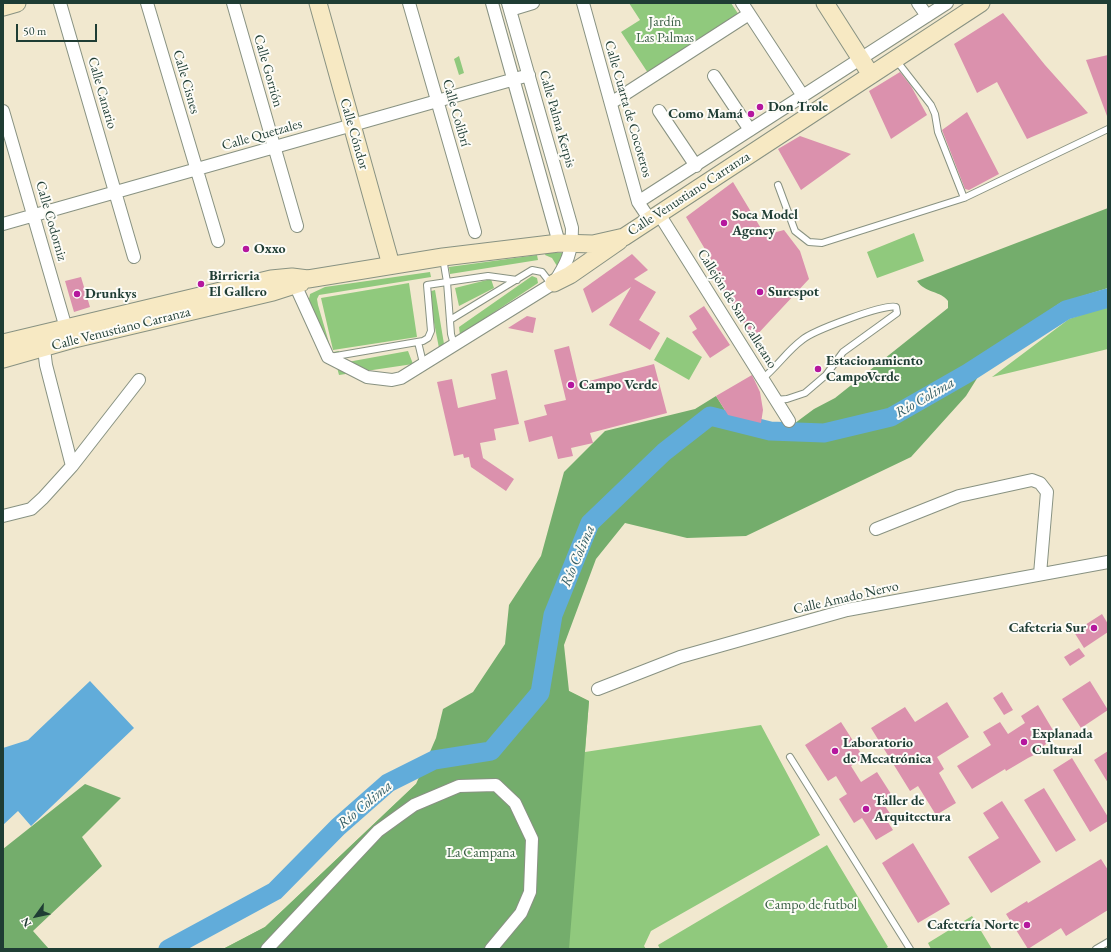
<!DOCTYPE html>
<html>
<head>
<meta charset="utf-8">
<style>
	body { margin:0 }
	#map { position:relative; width:1111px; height:952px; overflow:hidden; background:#f1e8cf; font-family:"EB Garamond",serif }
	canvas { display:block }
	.frame { position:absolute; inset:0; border:4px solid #1f3d34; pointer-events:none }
	.north { position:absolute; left:16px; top:896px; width:40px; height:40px; -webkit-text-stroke:3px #fdfcf7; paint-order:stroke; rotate:237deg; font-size:11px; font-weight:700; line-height:16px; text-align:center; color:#1f3d34 }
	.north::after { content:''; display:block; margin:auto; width:14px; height:18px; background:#1f3d34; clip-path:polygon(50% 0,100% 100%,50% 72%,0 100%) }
	.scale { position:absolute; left:16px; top:24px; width:81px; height:18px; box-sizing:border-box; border:2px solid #1f3d34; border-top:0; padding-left:5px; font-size:12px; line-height:14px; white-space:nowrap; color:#1f3d34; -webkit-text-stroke:3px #fdfcf7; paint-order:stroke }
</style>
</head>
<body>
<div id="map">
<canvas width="1111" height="952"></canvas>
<div class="frame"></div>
<div class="north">N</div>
<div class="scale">50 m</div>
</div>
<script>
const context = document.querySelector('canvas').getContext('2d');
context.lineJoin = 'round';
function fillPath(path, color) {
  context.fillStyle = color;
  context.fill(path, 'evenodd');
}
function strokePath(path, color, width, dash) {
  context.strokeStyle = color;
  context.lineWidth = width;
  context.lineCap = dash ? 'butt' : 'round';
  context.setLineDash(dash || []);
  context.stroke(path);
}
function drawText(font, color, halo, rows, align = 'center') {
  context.font = font + ' "EB Garamond",serif';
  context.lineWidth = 4;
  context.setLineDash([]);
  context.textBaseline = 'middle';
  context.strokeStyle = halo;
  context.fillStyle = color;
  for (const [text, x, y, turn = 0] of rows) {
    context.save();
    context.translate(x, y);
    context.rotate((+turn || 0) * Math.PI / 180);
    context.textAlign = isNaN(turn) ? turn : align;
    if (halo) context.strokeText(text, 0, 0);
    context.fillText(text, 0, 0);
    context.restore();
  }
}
fillPath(new Path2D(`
	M629,3h102l8,12 -91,58 -27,-41 19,-12z
	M459,56l5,17 -5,2 -5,-16z
	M914,233l10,28 -47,17 -10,-26z
	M546,252l16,1 1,2 -6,11 -5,-8 -7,-3z
	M537,255l1,5 -88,14 -1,-7z
	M430,272l1,5 -112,18 -2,4 1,6 19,65 -27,-63 -1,-8 1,-5 15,-7z
	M532,276l5,2 1,5 -78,52 -1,-8z
	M491,279l3,9 -35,18 -4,-18z
	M409,283l8,54 -84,13 -12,-52z
	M435,290l9,54 -5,4 -11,-56z
	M1108,306v43l-116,28 77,-58z
	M667,337l35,20 -13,23 -35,-20z
	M339,351l3,12 66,-12 5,13 -74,11 -6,-23z
	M569,691l20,10 -4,51 176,-27 59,110 -169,96 -7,15 2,3h-423l42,-22 151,-143z
	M827,845l61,102 -3,2h-225l-2,-4z
	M972,916l20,33h-61l-3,-6z`), '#90c97d');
fillPath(new Path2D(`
	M1108,208v80l-48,15 -64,45 -30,48 -55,61 -165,79 -59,2 -62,-15 -29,36 -32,86 5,46 20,10 -20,248h-346l42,-22 151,-143 20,-46 7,-29 30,-17 32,-48 4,-39 32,-49 23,-84 41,-41 90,-22 21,-13 12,19 59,14 27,-20 21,-11 113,-90v-7c-7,-10 -23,-8 -31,-20z
	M85,784l36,14 -39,39 20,29 -69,65 16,18h-46v-100z`), '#74ad6c');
fillPath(new Path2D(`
	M90,681l44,47 -103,98 -13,-15 -15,14v-77l25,-8z`), '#61acda');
strokePath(new Path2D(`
	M168,949l107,-58 63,-64 50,-44 46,-23 57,-9 49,-58 13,-78 37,-92 74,-71 46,-36 60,15 54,2 67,-16 77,-44 98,-63 42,-12`), '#61acda', 19);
fillPath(new Path2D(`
	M1003,13l42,52 43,48 -61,26 -30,-57 -20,11 -23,-49z
	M1108,55v61h-1l-21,-56z
	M900,72l11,14 16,29 -36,24 -22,-48z
	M967,112l32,62 -30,16 -4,-1 -23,-59z
	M800,136l51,18 -50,36 -23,-41z
	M733,182l32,53 19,-5 16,21 9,28 -55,59 -49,-73 7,-4 -26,-44z
	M632,254l16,16 -14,9 22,13 -17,28 21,13 -10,17 -41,-25 22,-38 -39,26 -9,-24z
	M81,277l9,30 -16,5 -9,-31z
	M704,306l26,39 -20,13 -18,-26 5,-3 -8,-13z
	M527,316l9,2 -3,15 -25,-5z
	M569,346l9,38 76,-20 13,49 -77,20 3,10 -22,5 2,8 -15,3 -6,-23 -23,6 -5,-21 23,-6 -3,-10 22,-5 -12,-50z
	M507,370l12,54 -25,5 2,11 -16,3 3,15 31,21 -8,12 -35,-24 -2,-10 -5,1 -1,-4 -9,2 -17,-74 15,-3 6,29 38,-9 -5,-25z
	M752,375l8,17 3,18 -2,13 -33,-8 -12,-19z
	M1102,614l6,10v8l-24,16 -10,-16z
	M1079,648l6,8 -15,10 -6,-9z
	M1090,681l18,29 -27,18 -19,-29z
	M1002,692l11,18 -9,5 -11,-17z
	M947,702l22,35 -32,20 7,12 -5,4 17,30 -20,12 -18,-29 -8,5 -39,-63 34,-21 10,15z
	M1038,705l19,32 -17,11 -4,6 -8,4 -22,13 -1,-2 -33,20 -15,-23 34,-21 -8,-13 17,-10 8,12 17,-11 -4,-7z
	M841,722l23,36 -13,8 10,16 16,-10 16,25 -10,6 8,12 -5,4 7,11 -17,10 -14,-22 -8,5 -15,-24 8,-5 -11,-18 -8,5 -23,-36z
	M1108,751v32l-14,-23z
	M1072,758l36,59v4l-18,11 -37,-62z
	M1044,788l32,52 -20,12 -32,-52z
	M1002,801l39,61 -50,31 -23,-36 31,-19 -16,-25z
	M913,843l37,61 -32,19 -36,-60z
	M1101,859l7,11v40l-42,26 -5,-8 -33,21 -22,-35 21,-13 1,2z`), '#db91ad');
const lane = new Path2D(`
	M896,60l35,45 4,9 3,18 26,66 144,-69
	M778,185l17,46 14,11 13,1 142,-45
	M443,258l4,24 41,-6 29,4
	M450,320l82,-50 10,2 10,13
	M418,342l5,21
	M330,357l93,-16 5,-3 3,-7 -4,-46 20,-3 4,52 3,11
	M762,379c15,-12 25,-28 40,-39 10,-9 84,-37 94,-33l1,6 -54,39 -17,23 -21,18 -18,6 -12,1
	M790,757l120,192
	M1096,949l12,-7`);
const street = new Path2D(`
	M60,3l74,254
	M147,3l71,238
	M233,3l64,223
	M409,3l66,229
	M492,3l67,240
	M583,3l55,199 12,18
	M742,3l61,93
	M918,3l9,13
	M510,10l23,-7
	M714,76l36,54
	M611,103l138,-89
	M3,111l65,224
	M659,111l37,55
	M638,202l309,-199
	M659,214l130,207
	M3,224l526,-149
	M292,278l36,79 39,20 25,3 9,-2 153,-95c13,-20 18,-30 18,-55l-64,-225
	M44,349l2,16 26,101
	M3,516l28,-7 12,-11 29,-32 67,-86
	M876,529l83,-33 73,-16 8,3 7,9 -7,82
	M598,689l82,-32 167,-47 261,-48
	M267,949l111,-118 36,-26 45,-19 37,-1 19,18 17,36 -2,53 -9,21 -30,36`);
const secondary = new Path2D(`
	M318,3l73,262
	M825,3l46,72
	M3,7l14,-4
	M554,283l16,-8 49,-34
	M3,343l268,-64 21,-2 16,2 135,-22 116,-14 34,1 31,-7 357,-234
	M3,359l67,-19 203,-48 28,-9`);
strokePath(lane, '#889282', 8);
strokePath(street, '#889282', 14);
strokePath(secondary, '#889282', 19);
strokePath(lane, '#fff', 6);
strokePath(street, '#fff', 12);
strokePath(secondary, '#f7e9c3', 17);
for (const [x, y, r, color] of [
	[760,107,4,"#b5179e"],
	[751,114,4,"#b5179e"],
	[724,223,4,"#b5179e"],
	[246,249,4,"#b5179e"],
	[201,284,4,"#b5179e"],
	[760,292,4,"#b5179e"],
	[77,294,4,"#b5179e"],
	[818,369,4,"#b5179e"],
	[571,385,4,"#b5179e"],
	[1094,628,4,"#b5179e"],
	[1024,742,4,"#b5179e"],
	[835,751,4,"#b5179e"],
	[866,809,4,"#b5179e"],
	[1027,925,4,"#b5179e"]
]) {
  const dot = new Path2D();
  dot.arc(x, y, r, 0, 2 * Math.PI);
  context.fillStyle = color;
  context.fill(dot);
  strokePath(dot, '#fdfcf7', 1.5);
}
drawText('14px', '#3b6046', '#fdfcf7', [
	["Jardín",665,22],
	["Las Palmas",665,38],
	["La Campana",481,853],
	["Campo de futbol",811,905]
]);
drawText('14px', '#1f3d34', '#fdfcf7', [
	["Calle Gorrión",268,71,74],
	["Calle Cisnes",186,82,74],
	["Calle Canario",102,93,74],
	["Calle Cuarta de Cocoteros",628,109,74],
	["Calle Colibrí",456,113,74],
	["Calle Palma Kerpis",557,119,74],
	["Calle Cóndor",354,134,74],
	["Calle Quetzales",262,135,-16],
	["Calle Venustiano Carranza",689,194,-33],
	["Calle Codorniz",51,221,74],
	["Callejón de San Calletano",737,309,58],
	["Calle Venustiano Carranza",121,329,-14],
	["Calle Amado Nervo",846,598,-13]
]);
drawText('bold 14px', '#1f3d34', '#fdfcf7', [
	["Don Trole",768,107],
	["Como Mamá",743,114,"right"],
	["Soca Model",732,215],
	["Agency",732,231],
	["Oxxo",254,249],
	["Birrieria",209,276],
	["El Gallero",209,292],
	["Surespot",768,292],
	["Drunkys",85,294],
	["Estacionamiento",826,361],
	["CampoVerde",826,377],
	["Campo Verde",579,385],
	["Cafeteria Sur",1086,628,"right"],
	["Explanada",1032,734],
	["Cultural",1032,750],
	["Laboratorio",843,743],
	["de Mecatrónica",843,759],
	["Taller de",874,801],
	["Arquitectura",874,817],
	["Cafetería Norte",1019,925,"right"]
], 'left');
drawText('italic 15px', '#335e66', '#fdfcf7', [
	["Río Colima",925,398,-30],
	["Río Colima",578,556,-67],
	["Río Colima",365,805,-40]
]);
</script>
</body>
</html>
